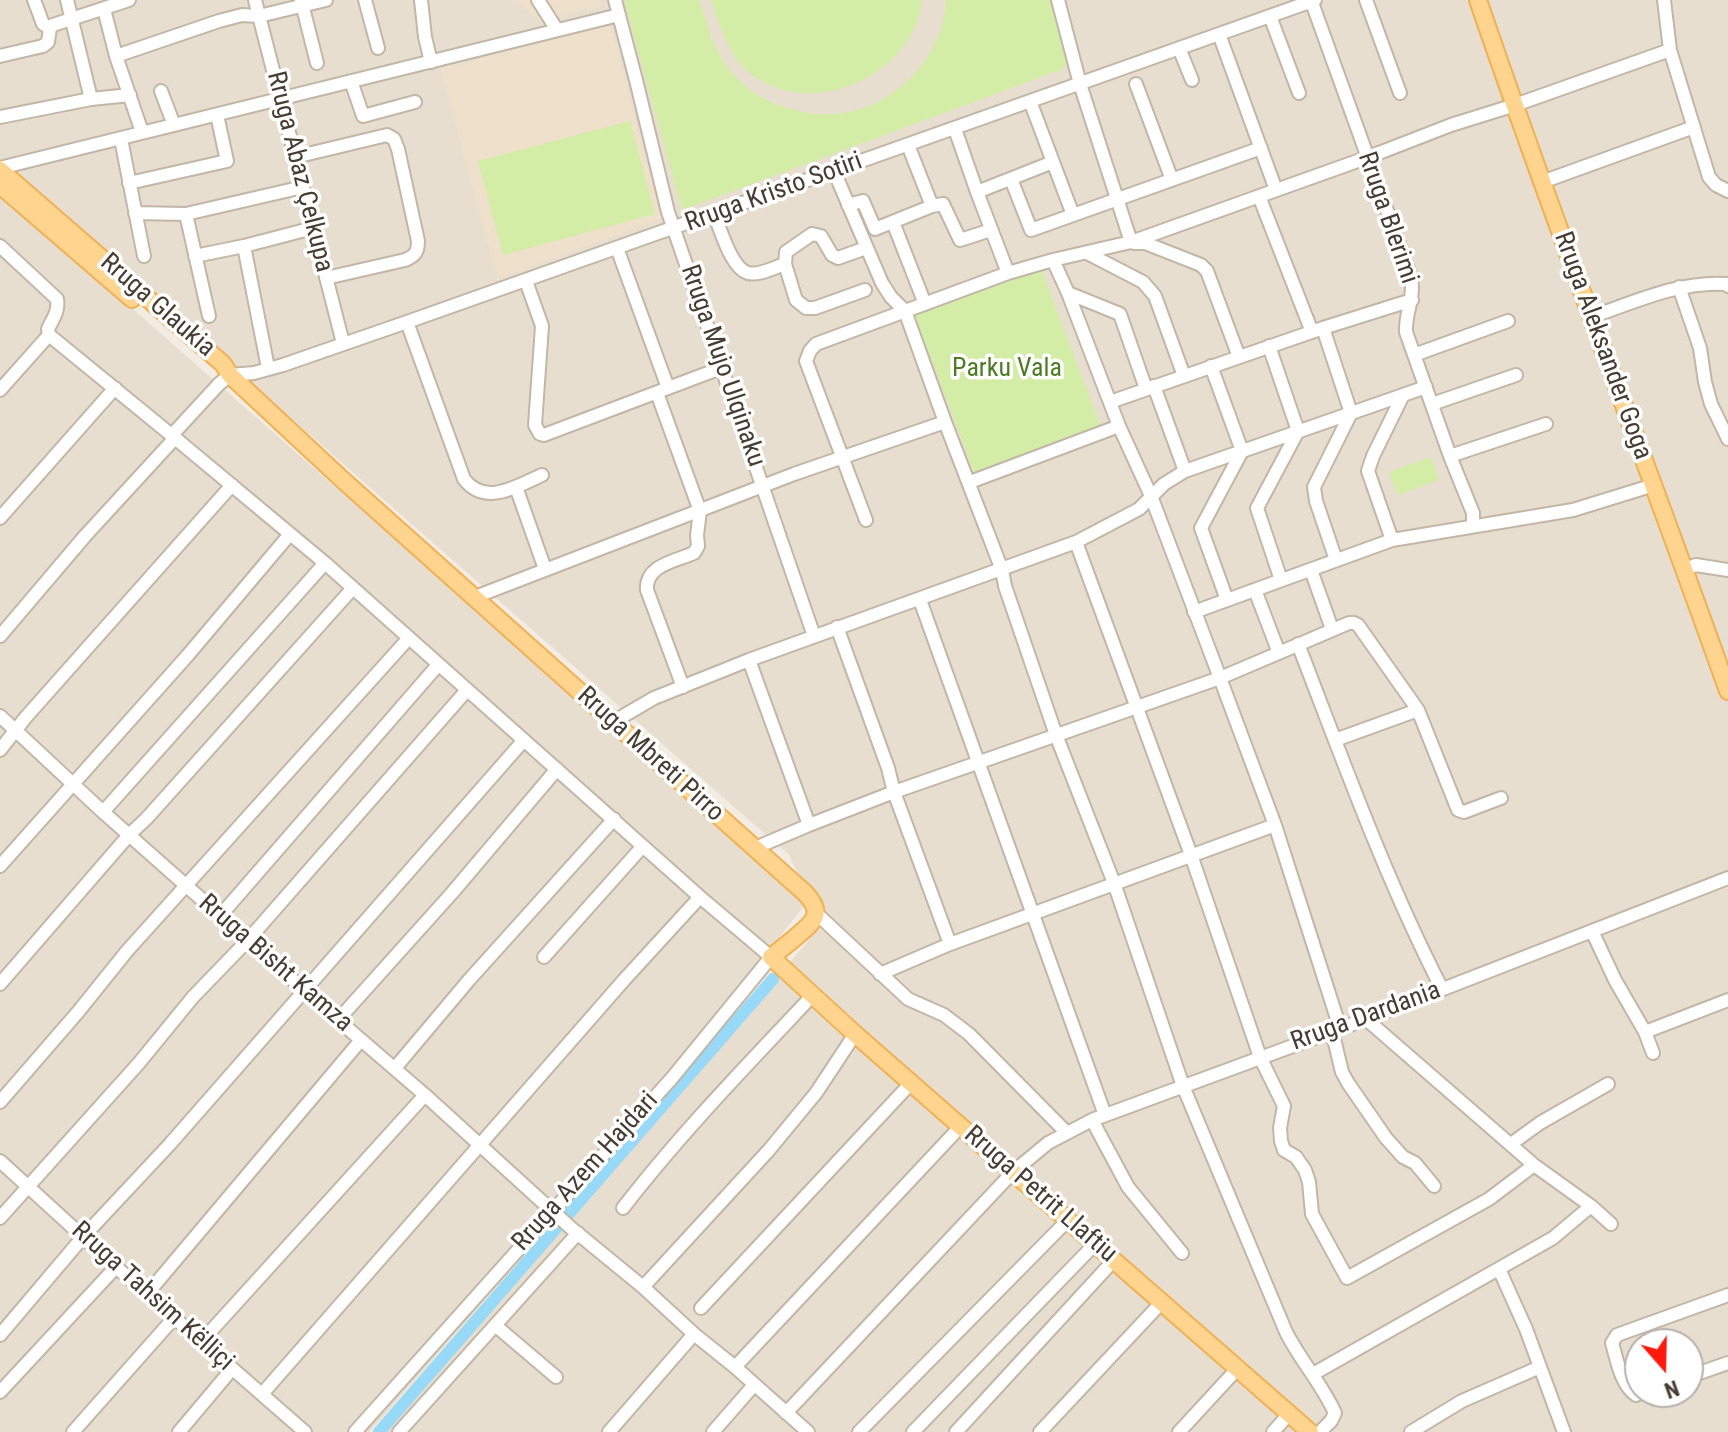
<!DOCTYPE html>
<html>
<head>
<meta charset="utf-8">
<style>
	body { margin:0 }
	#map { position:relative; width:1728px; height:1432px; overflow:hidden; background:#f3ece2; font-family:"Roboto Condensed",sans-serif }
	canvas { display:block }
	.north { position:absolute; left:1624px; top:1328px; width:80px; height:80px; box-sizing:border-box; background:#fff; border:2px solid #b5b1ad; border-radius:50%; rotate:160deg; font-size:22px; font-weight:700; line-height:32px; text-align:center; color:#453c32 }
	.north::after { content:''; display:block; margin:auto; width:28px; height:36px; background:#ff1a0d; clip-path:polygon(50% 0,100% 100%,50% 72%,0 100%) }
</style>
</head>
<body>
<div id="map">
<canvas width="1728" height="1432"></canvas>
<div class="north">N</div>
</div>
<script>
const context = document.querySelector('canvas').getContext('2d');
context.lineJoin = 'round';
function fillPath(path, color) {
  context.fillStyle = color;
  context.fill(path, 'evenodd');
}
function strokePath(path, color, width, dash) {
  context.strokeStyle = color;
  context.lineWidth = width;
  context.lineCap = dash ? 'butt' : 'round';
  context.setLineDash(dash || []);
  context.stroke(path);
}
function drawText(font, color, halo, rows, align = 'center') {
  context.font = font + ' "Roboto Condensed",sans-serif';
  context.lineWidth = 7;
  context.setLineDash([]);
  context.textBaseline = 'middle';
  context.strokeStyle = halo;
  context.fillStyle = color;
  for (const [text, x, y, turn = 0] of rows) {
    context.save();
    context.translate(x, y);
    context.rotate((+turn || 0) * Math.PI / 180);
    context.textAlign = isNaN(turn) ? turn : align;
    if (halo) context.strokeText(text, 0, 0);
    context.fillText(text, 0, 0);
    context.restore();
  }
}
fillPath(new Path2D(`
	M0,0h1728v1432h-1343l436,-506 -32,-71 -789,-692zM1640,1344h48v48h-48z
	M0,192l807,710 -242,307 -196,223h-369z`), '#e8ded0');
fillPath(new Path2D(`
	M512,0h88l2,5 -61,15z
	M611,25l50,194 -159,58 -7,-6 -54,-202z`), '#eee0ca');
fillPath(new Path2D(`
	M624,0h75c11,32 15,57 41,81 12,13 31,22 47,27 14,4 29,7 43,6 60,-1 114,-55 116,-114h108l15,59 -6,10 -381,141z
	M711,0h211c-7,71 -99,116 -160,81 -5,-3 -11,-6 -15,-10 -20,-20 -27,-46 -36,-71z
	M630,121l25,93 -152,41 -25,-94z
	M1040,266l60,159 -126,47 -60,-159z
	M1431,457l8,23 -41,15 -9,-23z`), '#d3eca6');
strokePath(new Path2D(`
	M379,1432l394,-453`), '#97d9f7', 12);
const minor = new Path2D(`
	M34,0l9,24 7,4
	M67,0l24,99
	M255,0l88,343
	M301,0l16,63
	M365,0l13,48
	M421,0l4,37 6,25
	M538,0l19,30
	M615,0l21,80 32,132 146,424
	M1058,0l22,84 51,158
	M1311,0l100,277c4,22 -6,35 -5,55l44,124 23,57v13
	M1366,0l34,93
	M1664,0l6,50 39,127 7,8 12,6
	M104,9l12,47 26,76
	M1270,16l29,77
	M1219,34l57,156
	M1179,48l13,32
	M0,56l43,-10 5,-4 2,-14 3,-3 76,-25
	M116,56l103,-35 23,-6 17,1 67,-16
	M351,81l12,35 52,-14
	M1136,84l36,96
	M161,91l13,34
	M1030,101l43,114
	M0,117l91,-18 39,-4
	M955,129l22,63 31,81
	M121,139l23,117
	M908,145l24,61
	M295,157l92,-22 7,4 4,10 20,92c0,11 -3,15 -13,19l-79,18
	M0,168l619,-153
	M834,171l48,112 9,14 14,14 40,111 57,148 3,16 51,149 58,148 69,203 103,246c14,28 36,52 49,81l-4,8 -11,11
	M1011,179l20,51 230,-82
	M1542,182l152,-55
	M129,183l98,-22 -10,-46
	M977,192l76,-30
	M1259,196l53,136
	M848,205l15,-4 12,28 57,-23 11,-2 17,36 31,-10
	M135,213l51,1 117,-27
	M186,214l23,102
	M714,214c7,16 17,54 34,59 11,3 27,-6 37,-9
	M893,222l32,82
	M1134,243h11l56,22 6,6 32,86
	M0,246l57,53c2,13 -4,19 -9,30l1,6 126,103 150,125 375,334 71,60 -99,121 -317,354
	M244,246l24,122
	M617,248l51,140
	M1087,253l56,29 12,14 29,80
	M195,256l49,-10 69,-18
	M1053,260l15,33 51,133 32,70 69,182 55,147 65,203
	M526,281l16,45 -7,99 5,9 4,1 177,-67
	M1679,287l21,61 5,34 6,22 17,35
	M865,290l-50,18h-9l-10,-8 -11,-36 1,-12 26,-18 9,2 11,19 6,3 28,-10
	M1068,293l52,21 26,75
	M1591,317c44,-15 88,-36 135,-33l2,2
	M407,322l57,157c21,28 53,7 78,-4
	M1323,328l28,85 -37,74 2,14 20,59
	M1269,346l29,85 -41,77 24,72
	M1414,355l94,-34
	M1211,366l31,85 -41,77 26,72
	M1154,386l31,85
	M0,390l49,-55
	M657,393l43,118 -3,24 1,11 -4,7c-18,8 -49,12 -47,37l36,97
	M1110,402l213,-74 89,-28
	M1432,404l84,-29
	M172,435l47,-51 11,-9 24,-2 29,-8 124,-43 908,-322
	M1450,456l96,-32
	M970,482l149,-56
	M516,487l29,82
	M0,518l115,-130
	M866,520l-60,-159 4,-10 6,-7 192,-71 45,-13 78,-18 235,-84 85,-33 64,-20 155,-55
	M1392,540l-24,-69 5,-15 30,-61
	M1076,542l115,313 69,202 24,49 -4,22 1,13 3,9 12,7 9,13 4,12 3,32 35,64 142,-79 45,-34
	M1685,569l11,-4 32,5
	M1311,570l21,59
	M1255,590l24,63
	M475,597l319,-123 151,-52
	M920,600l185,515
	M1194,612l198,-72 181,-30 81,-25
	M837,627l51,141 6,24 56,152
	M0,636l85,-100 90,-98
	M1298,644c45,116 87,234 144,345
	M749,660l60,165
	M0,716l103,96 235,208 87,75 146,133 72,59 51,47 41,33 73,65
	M613,722l41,-24 95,-38 327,-118 63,-33 25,-25 21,-13 241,-84
	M1335,740l83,-30
	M0,750l26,-33 206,-232
	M103,812l222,-249
	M755,848l54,-23 85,-33 326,-114 129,-55h5l4,2 60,85 40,100 6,2 37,-14
	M0,866l188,-211 102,-121
	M816,913l92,86 36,16 25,19 98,99
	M220,916l218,-251
	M1592,931l23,49 30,52 8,21
	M544,957l99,-111
	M880,974l70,-30 325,-119
	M0,984l129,-149 18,-17 206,-230
	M1366,1019l168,146 57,41 20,18
	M338,1020l114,-127 105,-124
	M1329,1032l6,11 7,29 6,11 38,55 17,19 12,6 19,23
	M1645,1032l83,-32
	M395,1068l74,-88 145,-161
	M0,1102l78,-90 49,-61 281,-312
	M1092,1120l36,67 54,66
	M1511,1144l29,-21 68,-39
	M0,1161l116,106 189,165
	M623,1208c58,-75 124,-143 189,-212
	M0,1218l139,-155 54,-66 55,-57 219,-250
	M1499,1269l27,60 38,103
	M643,1287l126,-137 47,-57 39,-59
	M147,1294l214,-254
	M701,1308l211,-226
	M496,1326l60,51
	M0,1335l83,-98 87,-93 354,-404
	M201,1342l224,-247
	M735,1367l226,-241
	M1313,1374l240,-136 38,-32
	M1688,1377l40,-14
	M0,1392l116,-125
	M1644,1392l-8,3c-15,-10 -19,-35 -24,-52l5,-8 111,-40
	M262,1394l362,-414 76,-83
	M786,1413l227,-241 35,-29 44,-23 274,-101 362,-141
	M73,1432l101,-114
	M179,1432l53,-63
	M399,1432l179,-199
	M609,1432l85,-98
	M713,1432l41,-47
	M859,1432l208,-211
	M913,1432l182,-188
	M956,1432l158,-172
	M1040,1432l122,-130
	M1179,1432l59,-64
	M1273,1432l16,-18
	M1411,1432l51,-31 78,-34`);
const major = new Path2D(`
	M1478,0c79,232 168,460 250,691
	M0,170l223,194 7,11 115,107 460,411c19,20 10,28 -8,43 -8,7 -17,14 -26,21l84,77 455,398
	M0,185l132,114`);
strokePath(minor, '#c2b6a7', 16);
strokePath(major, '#efb155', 20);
strokePath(minor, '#fff', 12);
strokePath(major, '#ffd48f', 16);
drawText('26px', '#453c32', '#fff', [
	["Rruga Abaz Çelkupa",299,172,76],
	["Rruga Kristo Sotiri",774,193,-20],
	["Rruga Blerimi",1387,218,71],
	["Rruga Glaukia",157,306,41],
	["Rruga Aleksander Goga",1602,346,70],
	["Rruga Mujo Ulqinaku",722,366,71],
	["Rruga Mbreti Pirro",650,755,42],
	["Rruga Bisht Kamza",275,964,41],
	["Rruga Dardania",1366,1017,-20],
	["Rruga Azem Hajdari",586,1172,-48],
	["Rruga Petrit Llaftiu",1040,1195,41],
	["Rruga Tahsim Këlliçi",152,1297,42]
]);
drawText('26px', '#4c7c21', '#fff', [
	["Parku Vala",1007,369]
]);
</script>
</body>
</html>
